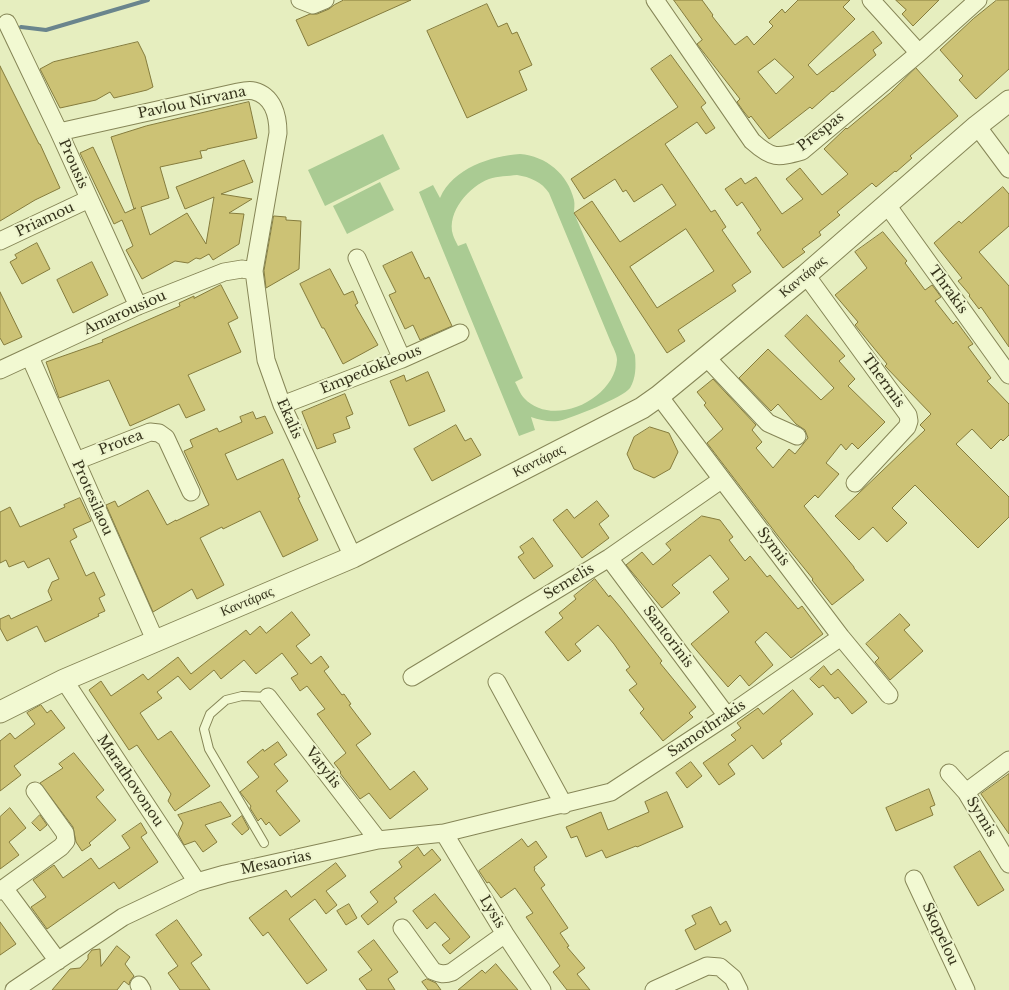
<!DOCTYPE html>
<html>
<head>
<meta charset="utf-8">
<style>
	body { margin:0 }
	canvas { display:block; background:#e6eebf }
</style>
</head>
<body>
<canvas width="1009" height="990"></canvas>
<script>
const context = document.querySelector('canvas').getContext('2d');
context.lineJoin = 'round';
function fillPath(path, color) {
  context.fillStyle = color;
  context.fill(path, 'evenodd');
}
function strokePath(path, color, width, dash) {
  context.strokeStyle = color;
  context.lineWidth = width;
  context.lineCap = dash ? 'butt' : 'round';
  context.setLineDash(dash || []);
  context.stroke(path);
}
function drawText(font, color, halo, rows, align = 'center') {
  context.font = font + ' "Libre Baskerville",serif';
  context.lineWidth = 4;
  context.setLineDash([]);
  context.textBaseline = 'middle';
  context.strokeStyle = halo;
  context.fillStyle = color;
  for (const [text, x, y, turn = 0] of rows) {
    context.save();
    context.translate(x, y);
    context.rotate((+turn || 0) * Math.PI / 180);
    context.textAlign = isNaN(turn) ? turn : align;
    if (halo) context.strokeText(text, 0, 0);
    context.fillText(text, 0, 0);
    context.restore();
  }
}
fillPath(new Path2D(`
	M383,134l17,35 -75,37 -17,-36z
	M520,154c26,2 48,20 54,46 1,4 0,9 0,13l61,142c1,12 1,23 -5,33 -6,9 -60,31 -72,33 -10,1 -18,-1 -27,-4l4,13 -16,6 -100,-244 14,-7 7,13c13,-30 51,-42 80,-44zM517,175c13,2 25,7 32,18l63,152c2,4 5,10 5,15 -2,39 -64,69 -93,38 -4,-4 -6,-11 -9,-16l8,-4 -57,-135 -8,3c-2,-4 -4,-8 -5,-11 -7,-23 17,-49 36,-56 9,-3 19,-3 28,-4z
	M380,182l14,28 -47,24 -14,-28z`), '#aacb93');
strokePath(new Path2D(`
	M21,27l25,3 102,-30`), '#6a858d', 4);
const building = new Path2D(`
	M344,0h67l-103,46 -12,-26 14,-6h7l12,-5 5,-4z
	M674,0h28l11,15 -1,1 23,29 12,-9 7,9 19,-19 -4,-4 13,-13 3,4 13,-13h52l-7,7 12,12 -47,46 9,10 56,-44 9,12 -9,7 3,5 -43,37 -1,-1 -20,18 -2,-2 -41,32 -18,-23 -2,2 -5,-6 -7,-10 3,-3 -43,-55 5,-4zM775,59l19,18 -18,17 -18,-22z
	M896,0h43l-26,26 -11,-12 4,-4z
	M997,0h12v69l-33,30 -17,-19 4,-4 -23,-26 33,-31z
	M487,4l11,23 9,-4 5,11 5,-2 15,33 -13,6 8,19 -60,28 -40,-87z
	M138,42l7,14 8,31 -6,3 -33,8 -4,-6 -14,8 -36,8 -20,-39 13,-7z
	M671,55l35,48 -5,4 14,21 -9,6 -9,-12 -32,22 46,68 4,-2 11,17 -4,3 29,42 -19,13 4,6 -58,39 7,11 -18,12 -93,-140 18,-12 28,41 56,-37 -14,-21 -28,18 -8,-12 -3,2 -8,-13 -31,20 -13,-20 107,-72 -27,-38zM686,229l28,42 -57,37 -27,-41z
	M0,66l39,78h1l20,44 -25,12 -35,21z
	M916,68l42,48 -48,40 2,2 -16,14 -1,-1 -19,16 -4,-4 -35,29 3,3 -21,17 2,3 -19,14 3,3 -22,16 -26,-35 4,-3 -19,-28 -5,4 -12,-17 16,-11 4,6 11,-7 26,37 21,-15 -17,-20 14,-11 22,27 26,-21 -24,-25 22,-21 1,1 43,-36z
	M249,102l8,36 -50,11v1l-7,1 2,7 -42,9 9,31 -28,9 9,28 37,-22 19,31 8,-47 -29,12 -9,-22 68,-27 9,22 -32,12 31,5 -23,14 15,1 -5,30 -26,16 -4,-6 -9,5 -4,-1 -8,5 -13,-2 -33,18 -16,-29 7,-4 -11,-26 -8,4 -34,-71 13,-6 32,66 11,-5 -2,1 -23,-72 35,-11z
	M1003,187l6,7v32l-30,26 30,34v61l-28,-40 -2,2 -10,-13 1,-1 -12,-14 4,-3 -28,-35 25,-22 2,2z
	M274,216l12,1v3l15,1 -2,48 -33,19 -2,-17z
	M883,232l24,29 -2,2 20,27 7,-5 4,5 5,7 -6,4 18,23 3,-3 17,23 -5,3 23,31 -4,3 22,23v31l-6,6 -2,-2 -10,10 -19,-20 -16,15 53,53v20l-31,31 -63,-63 -23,23 15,15 -20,19 -14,-15 -14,13 -24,-24 90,-86 -5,-5 11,-11 -46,-48 2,-2 -32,-39 3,-3 -23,-27 32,-27 -12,-16z
	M37,243l13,26 -28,15 -12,-22 7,-4 -2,-3z
	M412,252l13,27 4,-2 23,49 -32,14 -7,-15 -8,4 -16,-34 7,-3 -13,-26z
	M92,262l16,33 -35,18 -16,-33z
	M330,269l14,26 9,-4 5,12 -3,2 23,40 -35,19 -19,-36h-2l-22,-44z
	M221,285l17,33 -10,5 13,29 -53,23 17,35 -19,8 -7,-14 -49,22 -21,-46 -50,18 -13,-36 57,-20 -1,-2 78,-34 -1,-3 15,-7v2z
	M0,292l22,45 -18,8 -4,-7z
	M807,315l38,41 -6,5 16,18 -7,7 37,36 -27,27 -6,-6 -6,7 -5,-6 -15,19 13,11 -21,24 -3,-3 -11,11 50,61v1l10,12 -32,25 -20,-25 1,-1 -35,-43 -71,-93 16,-14 -19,-24 2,-2 -9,-11 16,-13 43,46 -4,5 10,12 -6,6 17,20 16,-19 6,5 13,-16 -3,-8 -9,-6 -18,-20 -7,7 -32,-33 29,-29 53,51 13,-12 -49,-52z
	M428,372l17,39 -36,15 -19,-45 14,-6 2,6z
	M345,394l8,20 -7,3 4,11 -17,6 3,8 -19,7 -15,-37z
	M253,412l3,7 9,-3 8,17 -48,21 12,26 46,-21 17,38 -2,1 20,42 -35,17 -23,-46 -37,18 -1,-2 -22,11 24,47 -27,14 -5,-10 -39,23 -47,-107 9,-4 3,6 30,-17 19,35 9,-5v1l33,-16 -25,-54 9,-4 -3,-7 27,-12 2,4 23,-10 -2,-5z
	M456,425l9,16 6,-3 10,17 -49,26 -18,-32z
	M650,427l19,6 9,19 -8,17 -16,9 -20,-9 -7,-15 7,-17z
	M80,498l11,23 -18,8 4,8 -7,4 16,35 8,-4 11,23 -6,3 6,13 -7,3 1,2 -54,26 -8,-16 -30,15 -7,-13v-9l9,-4 2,4 41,-19 -4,-9 4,-9 7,-3 -10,-21 -21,10 -4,-7 -15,6 -3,-7 -6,3v-51l10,-5 10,20 45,-20 -1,-2z
	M597,501l12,15 -10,8 10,14 -27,20 -29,-38 14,-11 7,9z
	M702,516l18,4 13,17 -4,3 16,21 5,-5 17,21 3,-2 28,34 4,-3 21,28 -32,24 -25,-26 -11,10 18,23 -24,21 -9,-11 -12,12 -37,-43 38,-32 -16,-20 16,-13 -19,-24 -38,30 8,8 -18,15 -36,-43 16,-13 11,13 18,-15 -5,-6z
	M533,538l20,28 -19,13 -16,-22 6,-4 -4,-6z
	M595,579l14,18 1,-2 11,13 41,53 -2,2 36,44 -7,6 4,4 -30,24 -23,-28 4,-4 -15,-19 8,-6 -11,-14 4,-3 -16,-23 -16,-19 -23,19 6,7 -13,10 -23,-29 18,-14 -4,-5 17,-14 -2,-3z
	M292,612l18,23 -14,11 15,18 10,-8 8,11 -5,4 18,24 2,-1 7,10 -2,1 22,29 -15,11 34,45 24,-19 14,18 -38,30 -21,-26 -9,6 -20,-26 1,-1 -7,-9 12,-10 -29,-39 8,-5 -18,-23 -7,5 -9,-13 7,-4 -16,-21 -26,21 -12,-14 -23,19 -7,-9 -24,20 -12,-14 -21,16 5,6 -22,15 18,27 13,-9 39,55 -35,25 -7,-10 3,-7 -34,-49 -8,5 -40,-60 12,-9 10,15 32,-22 5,6 30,-23 13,17 55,-44 4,5 10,-9 6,7z
	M900,614l10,11 -6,5 19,21 -33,29 -15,-18 4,-4 -13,-14z
	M824,666l7,9 7,-6 29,33 -15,12 -14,-17 -3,2 -12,-14 -4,3 -9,-9z
	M793,690l20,24 -33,27 2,3 -19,15 -11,-14 -24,19 7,10 -16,11 -16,-22 33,-23 -5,-5 10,-7 -4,-5 21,-15 5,6z
	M41,705l6,8 4,-3 14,18 -51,38 7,9 -21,16v-50l10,-8 5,6 20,-15 -8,-11z
	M278,742l9,13 -13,9 14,17 -12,10 24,30 -20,15 -11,-14 -3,3 -5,-7 -3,3 -8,-13 1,-2 -11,-14 19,-15 -12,-15 16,-13 1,2z
	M74,753l30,37 -8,7 20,23 -27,23 2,2 -9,6 -6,-9 -3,-15 -33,-44 23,-15 -4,-4z
	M691,762l11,14 -15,12 -11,-15z
	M1009,774v60l-28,-40z
	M929,789l6,16 -5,2 3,8 -37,16 -10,-23z
	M667,792l16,35 -46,20 -1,-1 -30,12 -4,-8 -16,7 -9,-21 -6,2 -5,-11 35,-15 7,18 41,-18 -4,-10z
	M221,802l10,14 -26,9 12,17 -14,10 -8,-11 -11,4 -6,-11 5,-11 -5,-8z
	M10,808l16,20 -17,14 10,13 -19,14v-52z
	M40,815l7,10 -7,6 -8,-8z
	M242,816l7,13 -7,6 -10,-11z
	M141,823l6,10 -6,4 17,25 -39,27 -5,-7 -67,47 -16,-22 15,-10 -13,-17 21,-15 9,13 28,-20 8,11 31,-21 -8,-12z
	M522,839l6,8 8,-6 11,16 -13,10 1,2 -1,1 11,15 -4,3 27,40 -8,5 9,13 -2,1 18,21 -8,6 13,16h-23l-14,-18 7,-6 -34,-49 7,-4 -18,-25 -14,10 -12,-16 -2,1 -8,-12z
	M418,847l6,9 8,-7 9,11 -47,38 3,4 -29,23 -7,-9 17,-14 -8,-10 32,-25 -3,-5z
	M980,851l24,39 -26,16 -24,-39z
	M336,863l10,13 -20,15 11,14 -11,9 -11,-15 -26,20 38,51 -20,14 -39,-52 -5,4 -14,-18 37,-28 5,7z
	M435,894l35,43 -20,17 -8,-9 8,-6 -15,-17 -8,7 -14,-18z
	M349,904l8,14 -11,7 -9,-14z
	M711,907l9,18 6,-4 5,10 -36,19 -10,-20 11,-6 -4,-8z
	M177,920l25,35 -11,8 19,27h-30l-12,-17 10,-7 -22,-31z
	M0,922l16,22 -16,11z
	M374,940l24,32 -10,7 7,11h-28l-8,-11 13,-9 -14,-18z
	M117,946l13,11 -5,7 9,12 -4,5 -1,4 -5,-4 -7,9h-65l18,-21 10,-1 8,-9v-4l4,-5 8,-1 1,17z
	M496,964l22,26h-60l24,-20 3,3z
	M427,979l9,4 5,7h-13l-6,-8z`);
fillPath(building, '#ccc275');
strokePath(building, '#857c3d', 1);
const service = new Path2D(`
	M264,843l-55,-94 -5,-20 6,-15 16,-14 16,-4 26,1`);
const minor = new Path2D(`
	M300,0l13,5 12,-5
	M655,0l97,141c20,18 25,17 50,10l117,-98 59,-53
	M871,0l48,53
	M7,23l52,109 79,174
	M977,126l32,43
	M59,132l179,-40c5,-1 12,-2 16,-1 19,5 24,24 24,42l-24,138 12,89 16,45 71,152
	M887,205l122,170
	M0,241l89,-42
	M357,258l45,101
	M806,275l102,140 1,6 -2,6 -52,56
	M30,357l125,283
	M706,357l62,66 29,13
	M0,370l138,-64 86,-34 18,-3 12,2
	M659,396l182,241 48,58
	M282,405l120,-46 58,-26
	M76,461l74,-29 9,1 7,5 25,54
	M609,558l118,158
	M412,677l197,-119 112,-78
	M64,680l133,202
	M497,682l67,123
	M268,697l110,143
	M949,773l17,19 43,72
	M966,792l43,-32
	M444,833l61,101 37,56
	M914,879l52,111
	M4,888l54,73
	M0,891l61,-44 5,-6 -1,-8 -30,-42
	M402,928l31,43c7,3 11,4 19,1l53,-38
	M139,985l3,5
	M14,990l109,-73 74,-35 28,-8 153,-34 66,-7 167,-41 116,-76 114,-79
	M654,990l53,-24 13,1 13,11 6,12`);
const tertiary = new Path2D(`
	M0,712l64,-32 289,-123 289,-149 17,-12 147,-121 171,-149 32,-25`);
strokePath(service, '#868657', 10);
strokePath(minor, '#868657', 19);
strokePath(tertiary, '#868657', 23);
strokePath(service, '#f2f9d2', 8);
strokePath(minor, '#f2f9d2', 17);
strokePath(tertiary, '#f2f9d2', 21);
drawText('14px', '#36341c', '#eef5ce', [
	["Pavlou Nirvana",192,103,-12],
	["Prespas",821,132,-38],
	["Prousis",73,164,66],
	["Priamou",45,220,-25],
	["Καντάρας",803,277,-40],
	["Thrakis",948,290,54],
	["Amarousiou",125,313,-24],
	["Empedokleous",371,370,-22],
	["Thermis",883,381,54],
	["Ekalis",289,419,66],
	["Protea",121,443,-21],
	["Καντάρας",539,461,-27],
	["Protesilaou",92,498,66],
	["Symis",773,547,53],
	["Semelis",569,582,-31],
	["Καντάρας",247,602,-23],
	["Santorinis",668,637,53],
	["Samothrakis",707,729,-34],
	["Vatylis",323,768,52],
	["Marathovonou",130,781,56],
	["Symis",981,817,59],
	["Mesaorias",276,863,-12],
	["Lysis",492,912,59],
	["Skopelou",940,934,65]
]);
</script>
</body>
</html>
